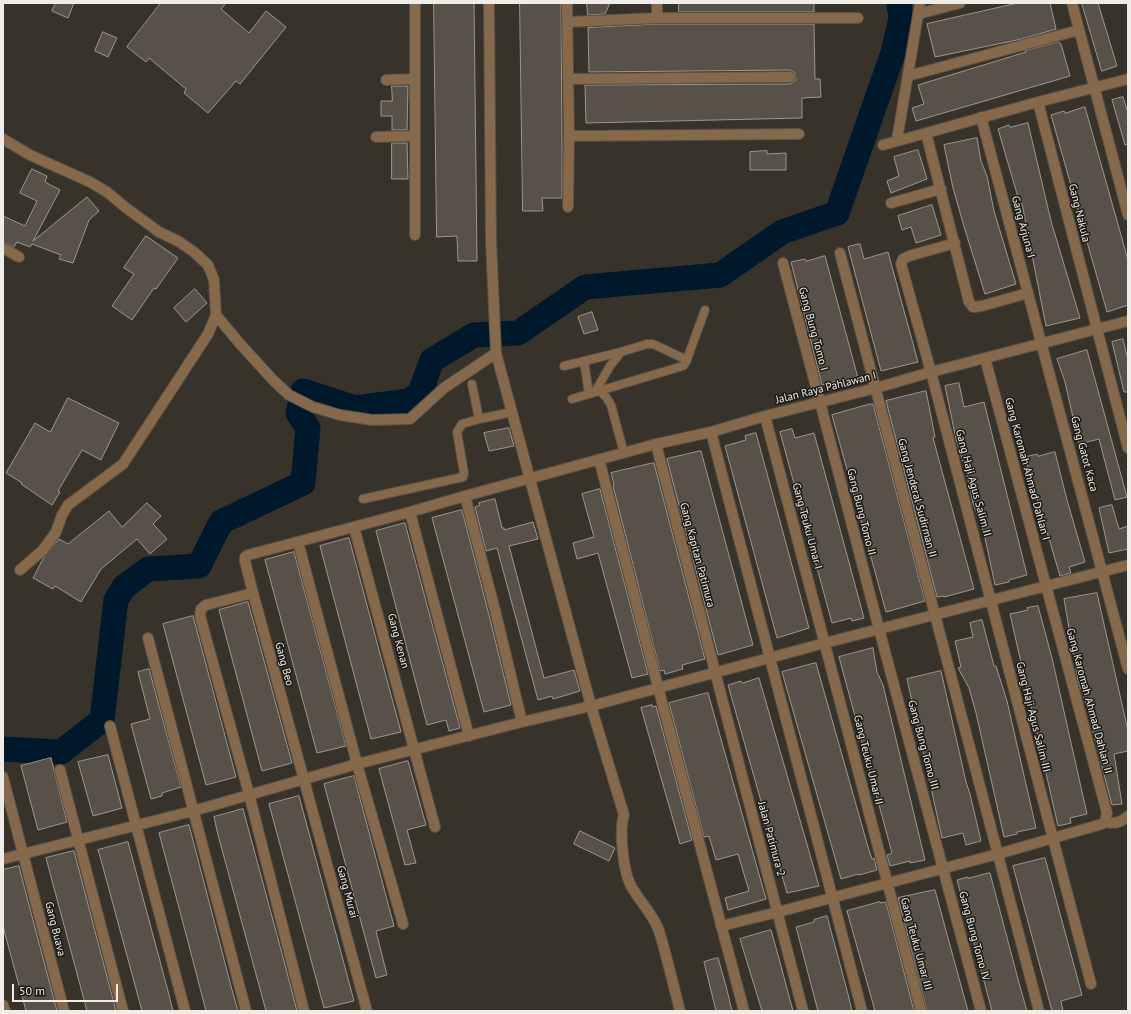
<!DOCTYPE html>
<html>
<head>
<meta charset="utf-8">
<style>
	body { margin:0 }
	#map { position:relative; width:1131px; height:1014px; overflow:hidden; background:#37322a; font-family:"PT Sans",sans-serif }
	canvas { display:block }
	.frame { position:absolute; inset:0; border:4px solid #f0ede8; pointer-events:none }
	.scale { position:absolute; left:12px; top:984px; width:106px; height:18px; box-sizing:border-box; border:2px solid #f0ede8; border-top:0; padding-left:5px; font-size:12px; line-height:14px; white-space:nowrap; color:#f0ede8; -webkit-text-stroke:3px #1c1a16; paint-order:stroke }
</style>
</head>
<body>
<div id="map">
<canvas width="1131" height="1014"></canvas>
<div class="frame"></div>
<div class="scale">50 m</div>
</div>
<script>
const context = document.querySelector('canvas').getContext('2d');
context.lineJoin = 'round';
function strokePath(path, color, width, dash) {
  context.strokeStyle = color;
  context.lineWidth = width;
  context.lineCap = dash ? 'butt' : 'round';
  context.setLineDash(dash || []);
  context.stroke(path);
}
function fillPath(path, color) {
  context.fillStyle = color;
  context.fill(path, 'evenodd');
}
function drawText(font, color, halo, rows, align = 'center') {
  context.font = font + ' "PT Sans",sans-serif';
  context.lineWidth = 3;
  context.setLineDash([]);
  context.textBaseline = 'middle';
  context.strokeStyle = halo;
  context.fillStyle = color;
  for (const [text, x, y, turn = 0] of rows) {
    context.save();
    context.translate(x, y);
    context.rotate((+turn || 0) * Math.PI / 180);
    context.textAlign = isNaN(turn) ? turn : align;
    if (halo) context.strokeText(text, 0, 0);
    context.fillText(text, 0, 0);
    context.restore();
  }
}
strokePath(new Path2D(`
	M3,749l58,3 41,-32 14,-120 8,-13 24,-18 51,-3 22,-44 82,-39 5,-55 -10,-15 5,-22 52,17 54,-7 11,-8 12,-33 42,-25 44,-2 67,-46 135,-12 62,-43 55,-19 56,-160 8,-35 -2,-15`), '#00182b', 25);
const building = new Path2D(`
	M56,3h18l-6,15 -16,-7z
	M161,3h65l-5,6 28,24 17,-22 20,16 -46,57 -4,-3 -28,32 -24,-20 2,-4 -37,-31 -3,4 -19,-15z
	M434,3h40l3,258h-19l-1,-25 -20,1z
	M520,3h41l1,144v51h-20l1,13h-20z
	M587,3h23l-5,11 -17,1z
	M679,3h135v9h-135z
	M1018,3h32l6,26 -34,10 -87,18 -8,-33z
	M1082,3h16l19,63 -15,5z
	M657,24h157l1,55h5l1,18 -19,1v20l-216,5 -1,-38 205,-1 6,-4 -1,-7 -5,-3 -201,2 -1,-44z
	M103,32l14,6 -9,19 -13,-6z
	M1059,42l1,2h1l9,32 -154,45 -4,-13 12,-4 -6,-19 108,-33 -1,-1z
	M392,86h16l-1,44h-15v-14h-11v-15h11z
	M1123,97l5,16v31l-3,1 -13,-45z
	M1085,107l43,153v45l-21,7 -56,-197 13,-4 1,2z
	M1028,123l23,98 29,97 -34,8 -24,-122h-2l-22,-75 11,-4 1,2z
	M977,138l4,23 6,15 7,35 22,73 -31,10 -20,-64 -12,-42 -9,-43z
	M392,143h15l1,36h-16z
	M918,150l9,29 -36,14 -4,-12 12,-5 -5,-19z
	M767,151v3l19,-1v17h-36v-18z
	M32,169l15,7 -2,6 15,8 -27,51 54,-44 12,14 -10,9 -16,43 -14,-4 2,-4 -29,-11 -2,3 -13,-5 -3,5 -11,-5v-26l22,10 12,-25 -17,-8z
	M932,205l9,30 -25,8 -5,-16 -9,3 -4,-14z
	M146,236l32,22 -22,31 -2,-1 -22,32 -20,-14 22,-32 -10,-6z
	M860,244l4,15 24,-7 30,110 -37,9 -33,-124z
	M825,256l33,122 -13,4 -1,-3 -22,6 -31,-123 14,-3 1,2z
	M195,289l12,14 -21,19 -12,-14z
	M592,312l6,18 -14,4 -6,-17z
	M1123,339l5,21v32h-4l-12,-50z
	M1087,350l40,147 -12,3 -16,-61 -20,5 -14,-62 -8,-23z
	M959,383l5,24 20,-5 43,173 -18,5v2l-14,3 -11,-52 -11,-30 -7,-32 -10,-32 -11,-53z
	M926,391l9,46 -2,1 41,151 -30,8 -1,-1 -6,1 -51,-196z
	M68,398l51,25 -18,37 -19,-10 -24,41 2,1 -8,13 -31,-21 1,-1 -16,-10 29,-50 15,9z
	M870,404h3l52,197 -39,11 -54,-197z
	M509,428l5,18 -25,5 -5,-18z
	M792,429l3,9 19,-5 50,185 -12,3 -1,-3 -19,5 -52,-191z
	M756,433l53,195 -32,10 -52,-192 21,-6 -1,-4z
	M701,451l52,194 -35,10 -51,-196z
	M1055,452l12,48 18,62 -16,5 2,6 -11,3 -35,-119 12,-3 1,2z
	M654,463l51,196 -23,6 1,4 -18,5 -1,-4 -4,1 -47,-185 1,-1 -3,-12z
	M600,489l48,185 -16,4 -34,-125 -21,6 -4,-16 21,-6 -12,-43z
	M495,499l7,29h2v2l29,-8 5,17 -29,7 35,132 30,-8 6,21 -27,8 -1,-3 -14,4 -41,-152 -11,3 -11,-44 5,-2 -1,-2z
	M147,503l14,13 -8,8 14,15 -17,15 -13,-15 -36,30 -20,33 -26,-16 -2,3 -20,-11 11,-21 15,-18 9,5 41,-33 13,16z
	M1112,505l7,24 9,-3v23l-19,4 -10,-45z
	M462,510l27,105 22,90 -27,7 -52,-194z
	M405,523l55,205 -11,3 -3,-11 -19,5 -51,-194z
	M349,538l52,194 -30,7 -51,-193z
	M294,552l52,194 -29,7 -52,-193z
	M1097,593l31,138v20l-14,3 8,50 -10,1 -28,-108 -6,-16 -14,-82z
	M248,602l44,161 -30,8 -43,-161z
	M1038,606l14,52 35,156 -17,4 1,5 -13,3 -48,-212 18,-4 -1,-2z
	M193,616l43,161 -30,8 -43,-161z
	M982,620l12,46h2l11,35 29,127 -19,4v2l-13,3 -28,-124 -7,-25 -11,-20 3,-1 -6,-26 18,-4 -3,-14z
	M873,648l4,24 6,13 42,175 -15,3v-2l-20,5 -3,-11 5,-2 -53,-196z
	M816,663l52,184 4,12 2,-1 3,12 -18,5 -1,-1 -17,5 -59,-207z
	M149,669l32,118 -19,6v3l-11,3 -20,-75 19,-5 -12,-47z
	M941,671l25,111 4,12 11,47 -15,4 -3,-12 -21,5 -35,-159z
	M759,678l60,208 -32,7 -59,-208 13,-4 1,2z
	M708,693l58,206 -38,11 -3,-12 24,-7 -11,-37 -22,6 -7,-24 -5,1 -35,-134z
	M652,705v2l4,-1 36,134 -12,4 -39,-136z
	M108,755l14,53 -29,8 -15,-54z
	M51,758l16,64 -29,8 -17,-64z
	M408,761l18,64 -19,5 9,33 -11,2 -26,-96z
	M354,776l40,150 -18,5 11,44 -11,3 -52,-194z
	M299,796l55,205 -30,7 -55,-204z
	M243,809l41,152 13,50h-31l-48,-176 -4,-18z
	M189,825l42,161 7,25h-32l-19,-73 -28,-105z
	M580,831l35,17 -6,13 -35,-17z
	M128,842l40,149 5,20h-31l-41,-151 -3,-10z
	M74,851l42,160h-29l-41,-153z
	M1045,858l37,137 -21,6 2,10h-11l-39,-145z
	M19,866l5,20 33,125h-31l-21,-77 -2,-9v-55z
	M990,873l29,110 8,28h-35l-35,-131 11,-3v1z
	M935,890l19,70 14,51h-41l-29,-113z
	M880,902v1l6,-1 28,109h-39l-28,-100z
	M827,916l21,78 4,17h-34l-9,-34 -13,-50 18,-5v-2z
	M771,930l7,25 15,56h-31l-22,-72z
	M718,958l8,28 6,25h-16l-12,-49z`);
fillPath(building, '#575149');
strokePath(building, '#9e978e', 1);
const service = new Path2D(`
	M584,361l5,33
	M564,366l57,-14 26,-8h6l34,16
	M472,384l7,35
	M600,391l6,6 5,8 13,48
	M595,392l15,-26 11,-14
	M572,399l111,-33 3,-4 19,-52
	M363,499l100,-22 1,-4 -7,-41 5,-8 17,-5 33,-7`);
const minor = new Path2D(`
	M415,3v232
	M489,3l2,238 5,112 95,353 33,109c-5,15 -1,54 6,69 8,16 23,29 29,47 8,26 14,53 21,80
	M567,3l2,133 -1,71
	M657,3v15
	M1072,3l56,212
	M918,14l42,-11
	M567,22l90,-4h201
	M908,76l171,-46
	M568,79l222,-2
	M386,80l29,-1
	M1038,102l90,346
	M981,117l147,552
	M926,133l43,169 4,5 9,-1 46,-13
	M569,136l230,-2
	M376,137l39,-1
	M3,139l27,16 60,27 17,10 18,15 34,25 19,9 16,11 14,13 6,15 2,35 25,30 33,36 15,14 24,12 27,8 32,5 38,-1 34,-31 52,-35
	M897,140l23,-137
	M883,145l155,-43 90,-23
	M891,203l50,-14
	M955,243l-46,13 -6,3 -2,5 30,108 160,612
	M3,248l16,9
	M840,253l199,758
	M783,263l37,139 59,227 102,382
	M985,358l122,455 -2,9
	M765,416l156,595
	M711,432l151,579
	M656,444l147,567
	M599,459l59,228 86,324
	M465,496l30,114 27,112
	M410,512l59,224
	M354,527l81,300
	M298,542l59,222 46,160
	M20,570l23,-20 13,-18 6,-17 6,-10 55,-41 85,-130 8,-19
	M253,593l-47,12 -5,4 -1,7 49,178 55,217
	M148,638l98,373
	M110,726l75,285
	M60,770l63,241
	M3,777l61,234
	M3,859l190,-48 164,-47 165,-42 69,-16 234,-63 303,-78
	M721,926l57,-14 220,-58 104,-30 3,-2c10,2 15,1 23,-6
	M3,1005l2,6
	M367,1011l-114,-418 -8,-32v-4l3,-2 162,-43 55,-16 191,-52 55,-12 54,-16 111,-28 55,-16 197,-51`);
strokePath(service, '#555048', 10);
strokePath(minor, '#555048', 12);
strokePath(service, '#86694b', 8);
strokePath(minor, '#86694b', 10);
drawText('11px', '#f0ede8', '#1c1a16', [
	["Gang Nakula",1079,213,76],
	["Gang Arjuna I",1023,227,75],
	["Gang Bung Tomo I",813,329,75],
	["Jalan Raya Pahlawan I",826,388,-14],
	["Gang Gatot Kaca",1084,454,75],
	["Gang Karomah Ahmad Dahlan I",1027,469,75],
	["Gang Haji Agus Salim II",973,483,75],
	["Gang Jenderal Sudirman II",917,498,75],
	["Gang Bung Tomo II",861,512,76],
	["Gang Teuku Umar I",807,526,75],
	["Gang Kapitan Patimura",697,555,75],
	["Gang Kenan",398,641,75],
	["Gang Beo",284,664,75],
	["Gang Karomah Ahmad Dahlan II",1089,701,75],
	["Gang Haji Agus Salim III",1033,717,76],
	["Gang Bung Tomo III",923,745,75],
	["Gang Teuku Umar II",868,760,76],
	["Jalan Patimura 2",771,839,75],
	["Gang Murai",347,892,75],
	["Gang Buava",55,929,76],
	["Gang Bung Tomo IV",974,936,75],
	["Gang Teuku Umar III",916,944,75]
]);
</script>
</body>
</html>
